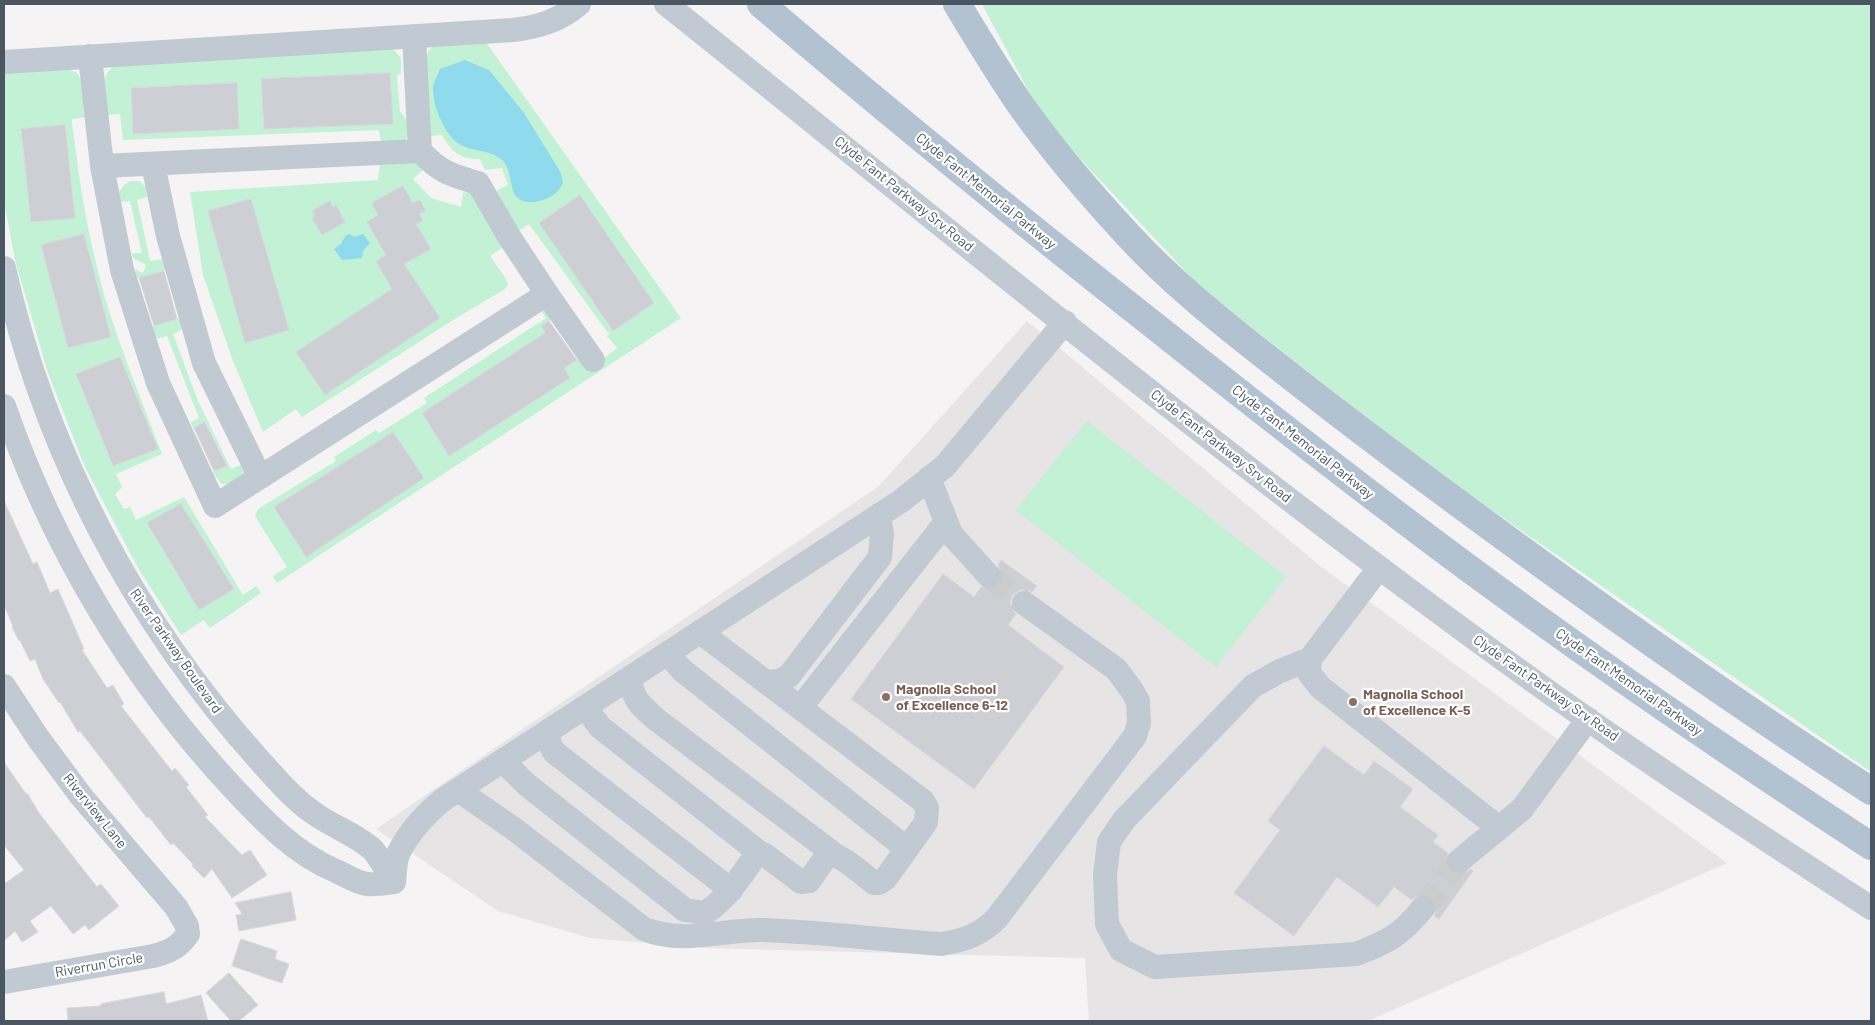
<!DOCTYPE html>
<html>
<head>
<meta charset="utf-8">
<style>
	body { margin:0 }
	#map { position:relative; width:1875px; height:1025px; overflow:hidden; background:#f5f3f3; font-family:Barlow,sans-serif }
	canvas { display:block }
	.frame { position:absolute; inset:0; border:5px solid #4a5661; pointer-events:none }
</style>
</head>
<body>
<div id="map">
<canvas width="1875" height="1025"></canvas>
<div class="frame"></div>
</div>
<script>
const context = document.querySelector('canvas').getContext('2d');
context.lineJoin = 'round';
function fillPath(path, color) {
  context.fillStyle = color;
  context.fill(path, 'evenodd');
}
function strokePath(path, color, width, dash) {
  context.strokeStyle = color;
  context.lineWidth = width;
  context.lineCap = dash ? 'butt' : 'round';
  context.setLineDash(dash || []);
  context.stroke(path);
}
function drawText(font, color, halo, rows, align = 'center') {
  context.font = font + ' Barlow,sans-serif';
  context.lineWidth = 4.5;
  context.setLineDash([]);
  context.textBaseline = 'middle';
  context.strokeStyle = halo;
  context.fillStyle = color;
  for (const [text, x, y, turn = 0] of rows) {
    context.save();
    context.translate(x, y);
    context.rotate((+turn || 0) * Math.PI / 180);
    context.textAlign = isNaN(turn) ? turn : align;
    if (halo) context.strokeText(text, 0, 0);
    context.fillText(text, 0, 0);
    context.restore();
  }
}
fillPath(new Path2D(`
	M1027,321l292,244 408,298 -359,158h-279l-4,-63 -381,-10 -114,-10 -92,-27 -122,-82 503,-343z`), '#e6e4e5');
fillPath(new Path2D(`
	M982,4h889v768l-436,-301 -235,-184 -156,-167z
	M483,38l198,280 -404,265 -4,-7 14,-9 -32,-51 3,-7 78,-48 -2,-4 42,-27 3,3 48,-30 -3,-5 122,-80 -8,-12 16,12 -13,9 25,40 14,-9 11,13 14,-9 -2,-3 14,-11 -10,-12 4,-4 -3,1 -79,-109 -12,8 -12,-22 -8,-20 11,-5 -6,-17 -17,2 -5,-11c-20,0 -28,-6 -38,-24l-12,1 -5,-80 9,-12zM580,195l74,108 -41,28 -74,-108zM541,336l29,42 -121,78 -27,-43zM393,432l-87,124 -32,-49z
	M393,49l8,9v15l-4,3 3,36c9,8 10,16 6,28l-25,4 -2,-14 -256,10 -3,-26 -14,1c-1,-18 -8,-37 8,-49zM390,73l2,51 -128,5 -3,-50zM236,83l3,46 -106,5 -2,-46z
	M66,68l11,5 5,8 4,36 -14,2v4c6,46 12,91 23,136 15,67 43,131 67,195l-46,20 6,13 -7,7 9,15 6,-2 6,13 48,-23 59,98 13,-9 5,7 -51,35 -6,-8 -23,15 -43,-67 -53,-101 -37,-94 -33,-113 -11,-59v-130zM65,125l10,92 -43,5 -11,-92zM84,234l27,103 -43,11 -27,-103zM120,357l37,92 -44,17 -37,-92zM181,505l52,84 -33,21 -53,-86z
	M417,162l5,4 1,4 -10,9 18,19 30,9 2,-14 6,-1 9,6 24,50 -12,8 16,23 2,6 -3,4 -52,31 -151,97 -6,-8 -33,23 -30,-71 -30,-86 -13,-83 188,-12 2,-16z
	M130,181h9l8,7 2,6 -2,3 -10,3 13,61 14,-2 3,11 -30,8 -2,-9 8,4 3,-8 -13,-7 -1,-2 1,-3h9l-12,-52 -11,1c-1,-11 2,-15 11,-21z
	M181,318l3,10 -11,6 25,67 33,68 10,-4 6,8 -17,12 -8,-1 -10,-12 15,-6 -21,-44 -13,6 -2,-6 8,-4 -32,-82 -13,3 -3,-12z
	M1087,421l199,156 -70,90 -200,-157z`), '#c3f1d5');
fillPath(new Path2D(`
	M465,60l24,10 35,43 37,60 2,10c-2,3 -4,7 -6,9 -9,9 -33,16 -42,3 -5,-9 -4,-27 -13,-35 -11,-10 -26,-8 -39,-14 -18,-8 -31,-41 -30,-59 1,-6 5,-13 7,-18z
	M349,234l5,3 9,-3 7,9 -7,8 -1,7 -20,2 -8,-11 7,-5 4,-8z`), '#90daee');
const building = new Path2D(`
	M390,73l3,51 -129,5 -3,-50z
	M237,83l2,46 -106,5 -2,-46z
	M65,125l10,93 -44,4 -10,-93z
	M403,186l10,17 7,-3 6,11 -7,3 4,6 -7,4 15,25 -27,15 36,54 -115,77 -29,-43 96,-63 -16,-28 10,-6 -19,-33 11,-7 -6,-12z
	M580,195l74,108 -41,28 -74,-108z
	M251,199l38,131 -44,13 -37,-132z
	M330,201l3,6 3,-2 9,17 -23,13 -10,-17 3,-2 -3,-5z
	M84,234l27,103 -43,11 -27,-103z
	M164,271l13,48 -23,7 -15,-48z
	M549,321l28,39 -13,8 6,10 -121,78 -27,-43 123,-80 -4,-7z
	M120,357l38,92 -45,17 -37,-92z
	M205,422l22,44 -13,5 -20,-43z
	M393,432l31,46 -118,79 -32,-50z
	M4,501l29,63 4,-2 13,31 8,-4 26,60 -2,1 25,38 6,-3 11,19 -3,2 51,65 3,-3 14,17 -3,2 22,28 -3,2 37,38 8,-5 17,25 -35,23 -20,-29 -8,9 -12,-12 1,-2 -20,-21 -2,2 -22,-28 -2,1 -67,-87 -2,1 -18,-30 -1,1 -16,-24 -8,-20 -5,2 -10,-21 -1,1 -7,-14 1,-1 -9,-21z
	M181,504l53,85 -35,21 -52,-87z
	M1001,560l36,26 -5,6 -7,-3 -7,2 -5,4 -3,7 2,7 4,5 -8,11 56,42 -90,122 -123,-90 92,-125 31,23 7,-10 10,2 8,-3 3,-6v-6l-4,-9z
	M1324,746l40,29 10,-14 39,28 -13,18 38,28 -5,7 15,11 -3,10 4,7 6,4 6,1 10,-6 2,2 -34,48 -5,-3 3,-6 -1,-7 -4,-5 -6,-3h-8l-6,5 -18,-13 -16,20 -41,-30 -43,59 -60,-43 46,-63 -12,-9z
	M4,762l22,32 1,-1 12,20 58,74 4,-3 18,22 -30,24 -4,-5 -12,9 -22,-28 -21,15 8,11 -16,10 -7,-11 -11,10v-57l20,-14 -20,-25z
	M291,892l5,28 -57,11 -3,-16 6,-1 -7,-11z
	M241,939l36,12 -2,8 14,5 -7,19 -50,-17z
	M229,973l29,32 -19,16h-8l-25,-28z
	M164,992l2,12 35,-9 7,26h-140l-1,-13 34,-2v-2z`);
fillPath(building, '#cdcfd5');
strokePath(building, '#d7d9de', 1);
strokePath(new Path2D(`
	M989,576l35,27
	M1423,908l36,-47`), '#caccce', 24, [24, 12]);
strokePath(new Path2D(`
	M666,4c286,229 568,462 866,676 110,79 225,154 339,228
	M90,56l12,110 20,104 36,113 57,123 332,-212 -37,-56 -32,-55c-28,-8 -38,-11 -58,-32l-6,-115
	M4,62l509,-32c25,-3 46,-9 66,-26
	M153,164l15,72 36,127 56,114
	M102,166l318,-15
	M4,268c41,184 131,354 257,494 18,20 35,40 57,54 18,12 40,20 55,34 8,9 14,22 21,32
	M547,294l46,66
	M4,406c49,141 128,274 230,383 30,32 61,65 102,82 9,4 21,12 31,13 9,1 18,-1 27,-2
	M929,478l22,56 38,42
	M1379,568l-69,91 -30,12 -27,15 -129,134 -15,22 -4,33 2,49 14,26 34,17 201,-13c32,-12 45,-19 67,-46
	M671,651l3,10 8,9 225,179
	M1310,659l-1,14 11,14 179,141 23,-19 66,-90
	M629,679c6,23 11,26 28,41l177,134
	M766,682l13,-1 10,-5 91,-119 2,-23 -3,-19
	M4,686l34,52 43,58 95,111 11,19 1,8c-10,14 -19,18 -35,22l-149,26
	M585,707l15,20 161,127
	M800,708l146,-186
	M548,731l1,11 5,10 177,138
	M505,759l4,8 17,17 159,126 20,3c22,-14 36,-37 51,-58h9l36,27 8,-1 19,-27c14,0 35,21 46,29h5l7,-5 40,-56 1,-14 -4,-7 -223,-169
	M458,790l56,39 130,100c40,16 78,0 120,1 59,2 118,10 178,14 23,-4 38,-9 55,-26l138,-182 4,-13 -1,-22 -7,-12 -15,-20 -92,-66
	M1459,861l40,-33
	M394,882c1,-9 1,-20 4,-28 11,-22 27,-40 46,-55l457,-298 44,-35 120,-144`), '#c1cad2', 24);
strokePath(new Path2D(`
	M761,4c128,109 258,215 390,319 112,89 224,177 339,261 124,91 252,178 381,262
	M957,4c21,35 42,70 65,103 32,45 68,87 105,127 43,47 93,87 143,126 43,34 86,67 130,100 154,115 310,227 471,331`), '#b3c2d1', 28);
for (const [x, y, r, color] of [
	[886,697,5,"#8d6e63"],
	[1353,702,5,"#8d6e63"]
]) {
  const dot = new Path2D();
  dot.arc(x, y, r, 0, 2 * Math.PI);
  context.fillStyle = color;
  context.fill(dot);
  strokePath(dot, '#fff', 2);
}
drawText('14px', '#4a5661', '#fff', [
	["Clyde Fant Memorial Parkway",986,191,39],
	["Clyde Fant Parkway Srv Road",904,194,39],
	["Clyde Fant Memorial Parkway",1303,442,38],
	["Clyde Fant Parkway Srv Road",1221,446,38],
	["River Parkway Boulevard",176,651,55],
	["Clyde Fant Memorial Parkway",1629,682,35],
	["Clyde Fant Parkway Srv Road",1546,688,35],
	["Riverview Lane",95,811,51],
	["Riverrun Circle",99,965,-10]
]);
drawText('bold 14px', '#785e54', '#fff', [
	["Magnolia School",896,689],
	["of Excellence 6-12",896,705],
	["Magnolia School",1363,694],
	["of Excellence K-5",1363,710]
], 'left');
</script>
</body>
</html>
